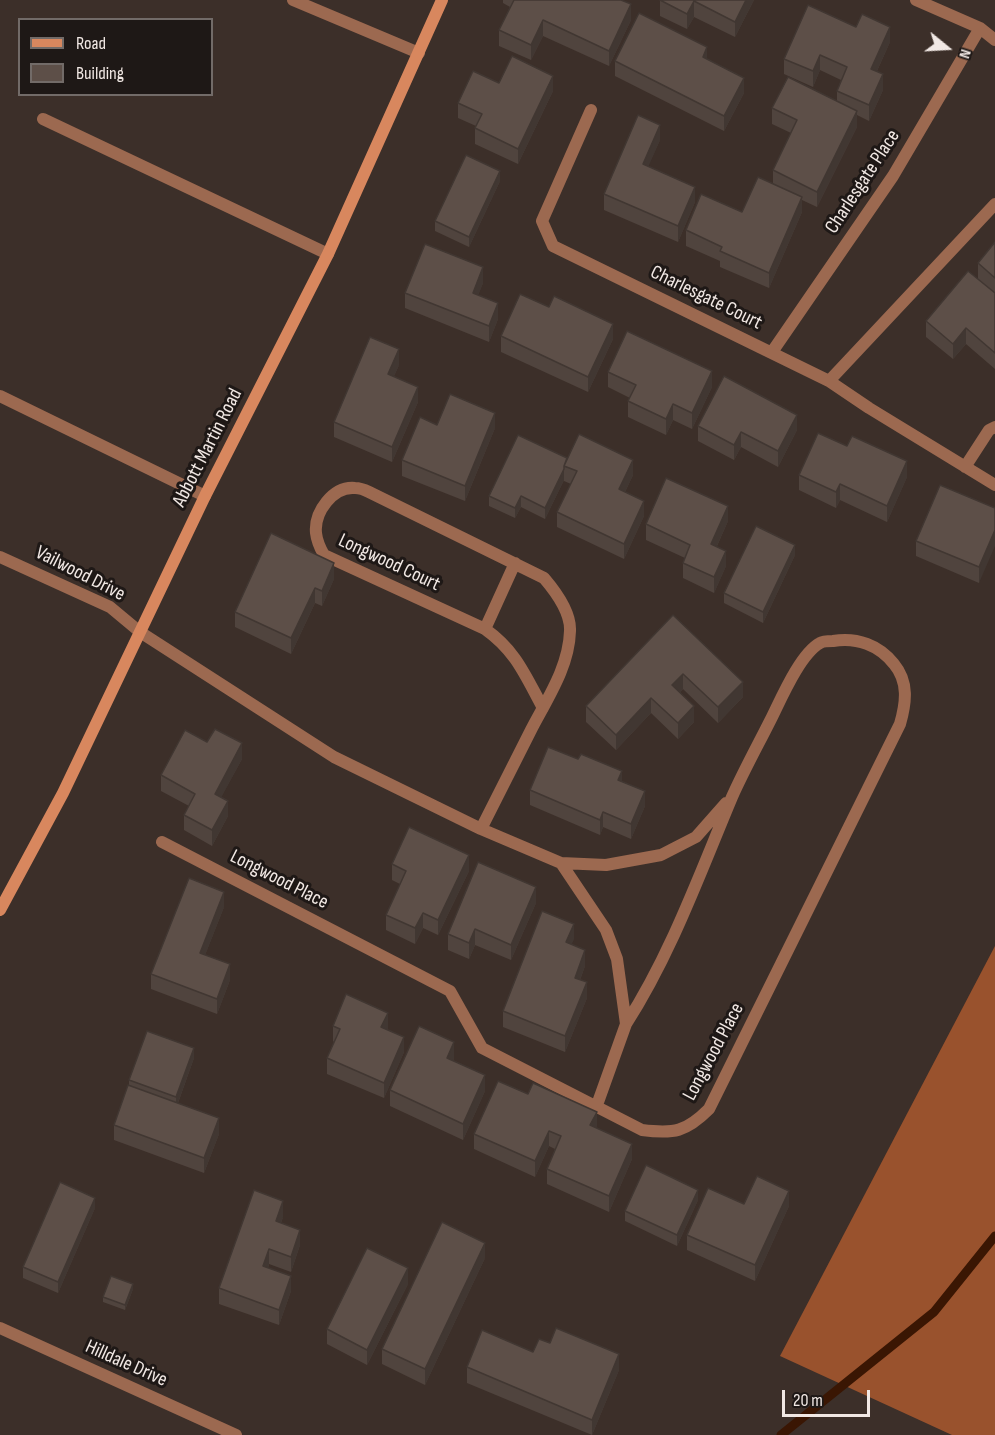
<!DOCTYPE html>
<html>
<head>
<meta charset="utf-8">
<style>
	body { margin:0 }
	#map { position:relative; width:995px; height:1435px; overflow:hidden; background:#3c2f29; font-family:"Sofia Sans Condensed",sans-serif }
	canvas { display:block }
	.legend { position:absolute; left:18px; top:18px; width:195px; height:78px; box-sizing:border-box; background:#1e1816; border:2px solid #726b68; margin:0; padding:8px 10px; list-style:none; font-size:18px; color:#f1e8e4 }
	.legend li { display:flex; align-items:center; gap:12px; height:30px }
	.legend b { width:30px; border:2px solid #726b68 }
	.north { position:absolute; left:917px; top:18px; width:60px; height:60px; -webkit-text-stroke:4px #1e1816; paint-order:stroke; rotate:108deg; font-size:16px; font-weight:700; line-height:24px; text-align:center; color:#f1e8e4 }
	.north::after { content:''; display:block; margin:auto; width:21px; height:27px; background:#f1e8e4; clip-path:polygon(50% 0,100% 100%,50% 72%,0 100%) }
	.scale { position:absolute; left:782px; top:1390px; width:88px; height:27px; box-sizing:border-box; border:3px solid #f1e8e4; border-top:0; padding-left:8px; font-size:18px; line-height:21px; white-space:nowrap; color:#f1e8e4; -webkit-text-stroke:4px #1e1816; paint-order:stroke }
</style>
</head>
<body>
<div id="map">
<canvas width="995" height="1435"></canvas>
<ul class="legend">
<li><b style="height:8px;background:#d8875e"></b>Road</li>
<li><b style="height:16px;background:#5d4f48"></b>Building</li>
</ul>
<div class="north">N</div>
<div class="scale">20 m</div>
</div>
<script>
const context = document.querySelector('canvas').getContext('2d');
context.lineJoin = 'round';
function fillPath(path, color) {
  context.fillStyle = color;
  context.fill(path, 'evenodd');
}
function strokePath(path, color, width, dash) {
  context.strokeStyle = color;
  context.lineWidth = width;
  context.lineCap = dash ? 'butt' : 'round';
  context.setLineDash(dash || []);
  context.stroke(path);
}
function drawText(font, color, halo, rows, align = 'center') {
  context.font = font + ' "Sofia Sans Condensed",sans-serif';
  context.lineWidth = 6;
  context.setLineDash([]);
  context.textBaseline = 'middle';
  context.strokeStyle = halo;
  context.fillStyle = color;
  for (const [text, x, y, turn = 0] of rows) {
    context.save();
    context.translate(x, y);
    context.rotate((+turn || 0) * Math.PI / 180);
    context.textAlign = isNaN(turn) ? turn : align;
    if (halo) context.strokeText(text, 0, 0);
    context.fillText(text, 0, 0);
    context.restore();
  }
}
fillPath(new Path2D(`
	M995,946v489h-43l-172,-79z`), '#99522d');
strokePath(new Path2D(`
	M781,1435l153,-123 61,-76`), '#3a1603', 9);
strokePath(new Path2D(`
	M293,0l126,53
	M43,119l285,135
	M0,396l205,100`), '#9c6950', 12);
strokePath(new Path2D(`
	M916,0l64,28 15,12
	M591,110l-49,111 11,25 276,135 40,27 126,77
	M772,352l121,-176 87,-148
	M829,381l166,-177
	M965,467l24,-37 6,-3
	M0,557l110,50 30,25 194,125 147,72 80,34 45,2 55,-10 35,-18 30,-34
	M485,629l30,-66
	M481,829c17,-33 33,-66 50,-99 16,-31 38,-63 39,-99 1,-19 -14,-39 -26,-53l-175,-86c-4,-2 -10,-4 -14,-4 -22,-2 -41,24 -39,45 1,9 4,15 8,22l161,74c31,22 40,46 58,79
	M162,842l288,149 32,57 160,82c32,4 44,2 67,-21l191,-385c6,-21 9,-42 -6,-60 -15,-19 -37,-27 -61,-23 -3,0 -10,0 -13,2 -20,11 -39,56 -49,76 -13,26 -27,51 -39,78 -32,76 -61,157 -106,227
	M561,863l45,67 11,29 9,65 -29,81
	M0,1328l236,107`), '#9c6950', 12);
strokePath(new Path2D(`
	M0,910l63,-117 142,-297 123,-242 114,-254`), '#d8875e', 12);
fillPath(new Path2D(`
	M503,0h118l10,20 -22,46 -66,-30 -12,24 -32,-14v-16l11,-23 -7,-4z
	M660,0h94l-19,37 -41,-20 -7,12 -27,-13z
	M890,42l-13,29 6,19 -14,31 -12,-6v12l-40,80 -15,-7v12l-33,76 -49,-21v-6l-34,-15v-16l56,-18 31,-28v-14l18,-37 -19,-9v-16l65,-7v-10l4,-11 -21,-10 -7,17 -29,-13v-15z
	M707,60l37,33 -20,38 -109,-55v-15z
	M499,83l54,8 -35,73 -43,-20v-16l1,-2 -18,-8v-15z
	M660,140l-12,26 47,36 -17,40 -74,-32v-16z
	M500,181l-31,66 -34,-16v-10z
	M995,242v127l-29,-25 -13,15 -27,-22v-16l52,-43v-15z
	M483,283l-5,12 20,24 -9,23 -84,-34v-15z
	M501,336l112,3 -25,53 -87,-40z
	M399,365l-5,11 24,26 -26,60 -58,-25v-15z
	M608,372l104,15 -20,42 -19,-9 -7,15 -38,-18v-16l2,-3 -22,-11z
	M698,426l99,4 -19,37 -37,-20 -7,13 -36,-19z
	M495,428l-30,73 -63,-25v-16z
	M567,458l66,17 -8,17 19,24 -20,43 -67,-32v-15l14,-28 -7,-3v-1l-19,39 -24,-12 -6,11 -26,-12v-10z
	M799,475l108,2 -20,45 -47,-22 -4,8 -37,-18z
	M995,508l-16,75 -63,-27v-15z
	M728,521l-11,25 9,20 -12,27 -31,-15v-15l2,-5 -39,-18v-16z
	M795,555l-32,68 -39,-20v-10z
	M334,579l-12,27 -7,-3 -24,51 -56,-27v-15z
	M673,615l70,82 -25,26 -35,-34 -3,3 14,30 -16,17 -27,-26 -35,37 -30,-28v-16z
	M207,742l35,17 -21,38 7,19 -16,30 -28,-16v-15l5,-9 -28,-15v-16z
	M622,781l23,25 -14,33 -28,-12 -3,8 -70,-30v-15z
	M392,864l77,7 -31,64 -15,-7 -8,16 -29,-14v-15l14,-31 -8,-4z
	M536,903l-25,57 -36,-15 -6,14 -21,-9v-16z
	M224,907l-19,48 25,25 -13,34 -66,-25v-15z
	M574,939l-3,5 14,22 -5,14 7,18 -22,54 -62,-25v-16z
	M333,1026l55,2 -1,2 17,22 -20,46 -57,-24v-16l7,-16 -1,-1z
	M194,1058l-16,45 41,31 -15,39 -90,-33v-15l15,-40v-5z
	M454,1058l-1,3 32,30 -22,49 -73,-34v-16z
	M596,1128l36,31 -23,53 -62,-28v-15l8,-20 -6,-3 -14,31 -61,-28v-15l123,-6z
	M698,1200l-21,46 -52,-25v-10z
	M744,1204l45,2 -34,75 -68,-31v-15z
	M95,1208l-37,85 -35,-15v-11z
	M283,1217l-2,6 19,22 -9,27 -22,-8 -1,4 23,23 -12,34 -60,-21v-16z
	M485,1258l-60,127 -43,-21v-15z
	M408,1284l-41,81 -40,-21v-15z
	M133,1289l-8,21 -22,-8v-5z
	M533,1352l86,18 -27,65 -125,-52v-16z`), '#50443e');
fillPath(new Path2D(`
	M746,0h8l-19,37v-15z
	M694,1v16l-7,12v-15z
	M631,4v16l-22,46v-15z
	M543,20v16l-12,24v-15z
	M890,27v15l-19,42v-15z
	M707,47v15l-4,-5z
	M820,55v15l-7,17v-16z
	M883,74v16l-14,31v-16z
	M553,76v15l-35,73v-15z
	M744,78v15l-20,38v-15z
	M857,111v16l-40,80v-15z
	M660,125v15l-17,39v-15z
	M500,171v10l-31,66v-10z
	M695,187v15l-17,40v-16z
	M802,197v15l-33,76v-15z
	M483,267v16l-10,26v-16z
	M498,303v16l-9,23v-16z
	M613,324v15l-25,53v-15z
	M966,328v16l-13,15v-15z
	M399,349v16l-11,25v-16z
	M712,371v16l-20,42v-16z
	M418,387v15l-26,60v-15z
	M673,404v16l-7,15v-16z
	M495,413v15l-30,73v-15z
	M797,415v15l-19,37v-16z
	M741,432v15l-7,13v-15z
	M633,460v15l-14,30v-16z
	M907,461v16l-20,45v-16z
	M564,469v11l-19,39v-11z
	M840,484v16l-4,8v-16z
	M521,496v11l-6,11v-10z
	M644,501v15l-20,43v-15z
	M728,506v15l-17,38v-15z
	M995,530v16l-16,37v-16z
	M795,545v10l-32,68v-11z
	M726,551v15l-12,27v-16z
	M334,563v16l-12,27v-15z
	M315,588v15l-24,51v-16z
	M683,674v15l-11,11v-15z
	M743,682v15l-25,26v-16z
	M651,698v15l-35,37v-15z
	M694,706v16l-16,17v-16z
	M242,743v16l-27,50v-15z
	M622,771v16l-4,-7z
	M645,791v15l-14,33v-15z
	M228,801v15l-16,30v-16z
	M603,812v15l-3,8v-15z
	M469,855v16l-31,64v-15z
	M536,887v16l-25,57v-15z
	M224,892v15l-24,61v-15z
	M423,913v15l-8,16v-16z
	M574,924v15l-8,19v-16z
	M475,929v16l-6,14v-16z
	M585,950v16l-10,27v-15z
	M230,964v16l-13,34v-15z
	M587,982v16l-22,54v-16z
	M388,1013v15l-7,14v-15z
	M404,1037v15l-20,46v-15z
	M454,1042v16l-7,15v-15z
	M194,1048v10l-18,50v-11z
	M485,1075v16l-22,49v-16z
	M597,1112v16l-7,13v-16z
	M219,1118v16l-15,39v-15z
	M549,1131v15l-14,31v-16z
	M632,1144v15l-23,53v-16z
	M698,1190v10l-21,46v-11z
	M789,1191v15l-34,75v-16z
	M95,1198v10l-37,85v-11z
	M283,1201v16l-7,20v-16z
	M300,1230v15l-9,27v-15z
	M485,1243v15l-60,127v-16z
	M269,1249v15l-6,17v-15z
	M408,1268v16l-41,81v-15z
	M291,1276v15l-12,34v-15z
	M133,1284v5l-8,21v-5z
	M619,1354v16l-27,65v-15z`), '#413732');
const building = new Path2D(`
	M514,0h107l10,4 -22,47 -66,-31 -12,25 -32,-15z
	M660,0h86l-11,22 -41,-21 -7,13z
	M808,5l48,22 6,-13 28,13 -19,42 12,5 -14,31 -32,-14 10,-24 -27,-12 -7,16 -29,-12z
	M639,13l68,34 -4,10 41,21 -20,38 -109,-55z
	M512,56l41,20 -35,73 -43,-21 7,-14 -24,-11 15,-32 26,12z
	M788,77l69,34 -40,81 -44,-22 24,-50 -25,-12z
	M638,115l22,10 -17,39 52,23 -17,39 -74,-32z
	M466,155l34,16 -31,66 -34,-16z
	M758,177l44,20 -33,76 -49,-22 2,-4 -36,-17 15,-36 41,18z
	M995,242v36l-17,-15z
	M425,244l58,23 -10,26 25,10 -9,23 -84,-33z
	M968,271l27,22v60l-29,-25 -13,16 -27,-23z
	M520,294l29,13 5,-11 59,28 -25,53 -87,-41z
	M627,331l85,40 -20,42 -19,-9 -7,15 -38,-18 8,-16 -28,-13z
	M370,337l29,12 -11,25 30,13 -26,60 -58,-25z
	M724,376l73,39 -19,36 -37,-19 -7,13 -36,-19z
	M450,394l45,19 -30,73 -63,-26 18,-43 17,8z
	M818,433l29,13 5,-10 55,25 -20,45 -47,-22 -4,8 -37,-17z
	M579,434l54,26 -14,29 25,12 -20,43 -67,-32 20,-41 -13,-5z
	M518,435l49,23 -3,8v3l-19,39 -24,-12 -6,12 -26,-12z
	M666,478l62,28 -17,38 15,7 -12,26 -31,-14 7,-18 -44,-21z
	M940,485l55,23v22l-16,37 -63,-26z
	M756,526l39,19 -32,67 -39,-19z
	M271,533l63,30 -12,28 -7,-3 -24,50 -56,-26z
	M673,615l70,67 -25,25 -35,-33 -11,11 22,21 -16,17 -27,-25 -35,37 -30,-29z
	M215,729l27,14 -27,51 13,7 -16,29 -28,-15 11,-21 -34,-19 24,-45 22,12z
	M548,747l30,12 3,-5 41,17 -4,9 27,11 -14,33 -28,-12 -3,8 -70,-30z
	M409,827l60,28 -31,65 -15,-7 -8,15 -29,-13 20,-44 -14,-7z
	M478,862l58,25 -25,58 -36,-16 -6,14 -21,-9z
	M189,878l35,14 -24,61 30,11 -13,35 -66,-25z
	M542,911l32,13 -8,18 19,8 -10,28 12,4 -22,54 -62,-25z
	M346,994l42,19 -7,14 23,10 -20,46 -57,-25 13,-29 -7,-3z
	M419,1026l35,16 -7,16 38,17 -22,49 -73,-34z
	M147,1031l47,17 -18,49 -47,-17z
	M498,1081l30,13 5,-11 64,29 -7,13 42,19 -23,52 -62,-27 14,-33 -12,-5 -14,30 -61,-27z
	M128,1085l91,33 -15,40 -90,-33z
	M646,1165l52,25 -21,45 -52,-24z
	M757,1176l32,15 -34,74 -68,-30 21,-47 36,16z
	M60,1182l35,16 -37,84 -35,-15z
	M254,1190l29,11 -7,20 24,9 -9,27 -22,-8 -6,17 28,10 -12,34 -60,-22z
	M442,1222l43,21 -60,126 -43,-20z
	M367,1248l41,20 -41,82 -40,-21z
	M111,1276l22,8 -8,21 -22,-8z
	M556,1328l63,26 -27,66 -125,-53 15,-37 51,22 6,-13 11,4z`);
fillPath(building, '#5d4f48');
strokePath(building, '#413732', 1.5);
drawText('20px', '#f1e8e4', '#1e1816', [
	["Charlesgate Place",863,182,-57],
	["Charlesgate Court",706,298,26],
	["Abbott Martin Road",208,448,-63],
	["Longwood Court",389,563,25],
	["Vailwood Drive",80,574,27],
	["Longwood Place",279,880,27],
	["Longwood Place",714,1052,-62],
	["Hilldale Drive",126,1364,24]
]);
</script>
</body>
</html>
